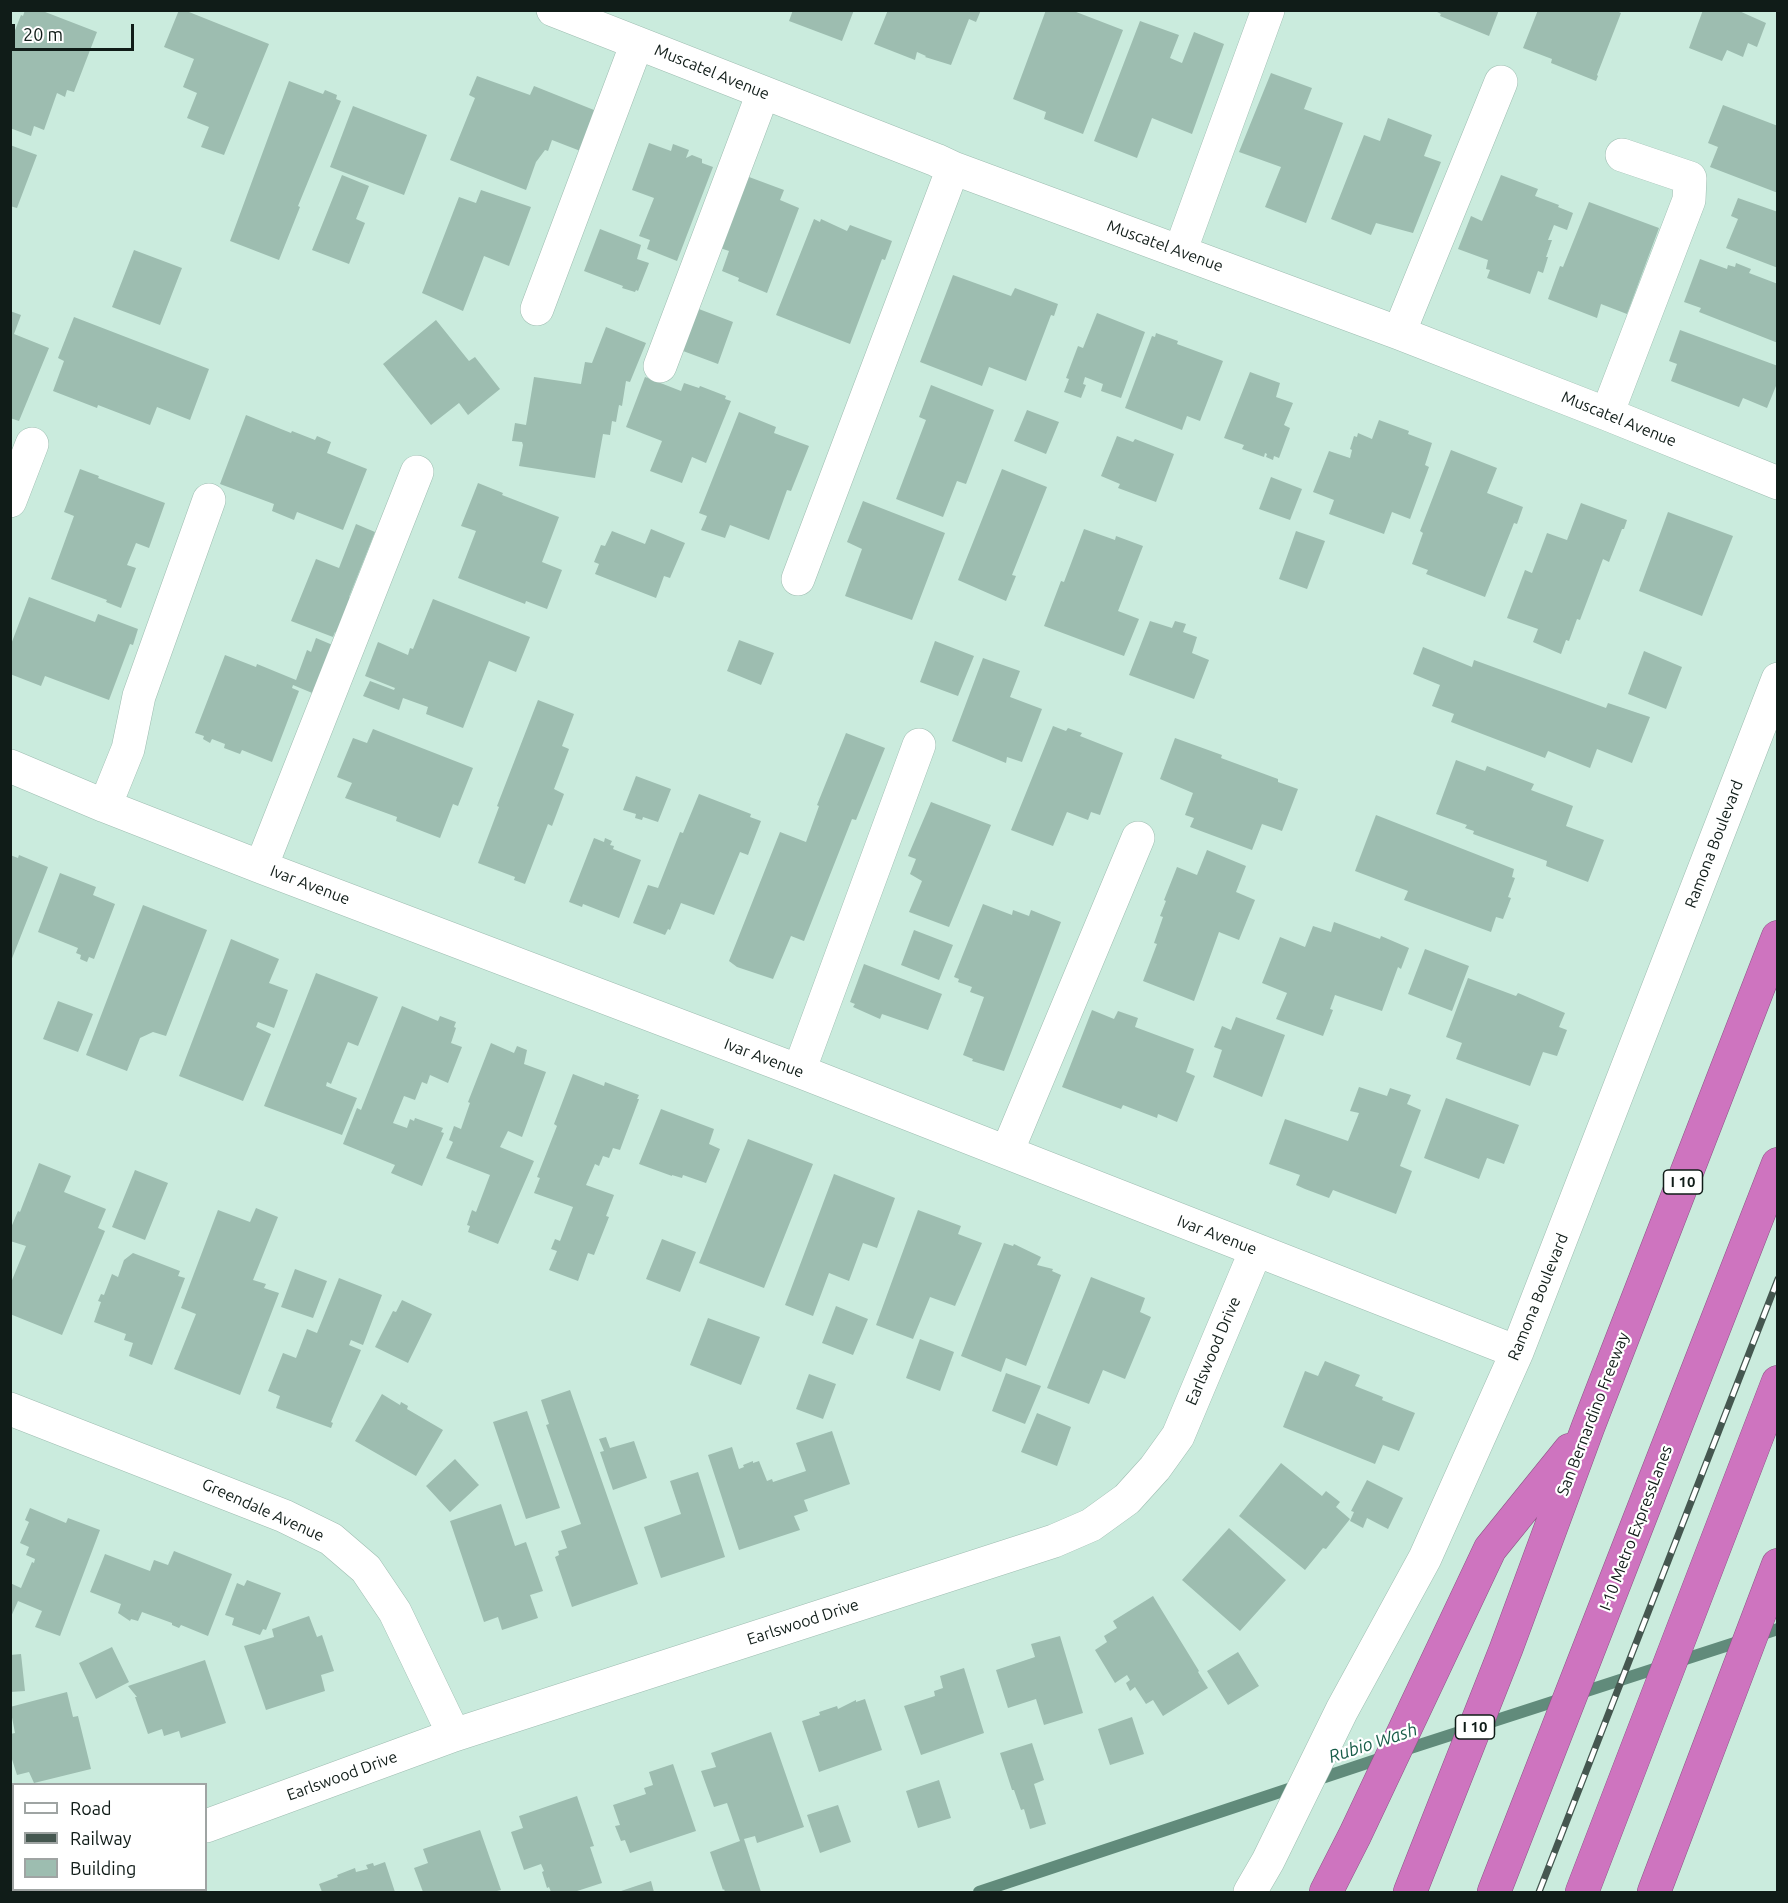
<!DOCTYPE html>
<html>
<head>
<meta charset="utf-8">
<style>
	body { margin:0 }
	#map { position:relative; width:1788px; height:1903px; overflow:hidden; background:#caebdd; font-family:Ubuntu,sans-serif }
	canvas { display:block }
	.frame { position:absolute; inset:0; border:12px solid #101c18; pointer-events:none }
	.legend { position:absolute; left:12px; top:1783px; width:195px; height:108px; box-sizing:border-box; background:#fff; border:2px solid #9fa4a3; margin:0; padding:8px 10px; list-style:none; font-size:18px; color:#101c18 }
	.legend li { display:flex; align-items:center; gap:12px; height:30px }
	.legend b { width:30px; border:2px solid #9fa4a3 }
	.scale { position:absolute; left:12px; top:24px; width:122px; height:27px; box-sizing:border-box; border:3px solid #101c18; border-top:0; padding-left:8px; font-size:18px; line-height:21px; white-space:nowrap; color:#101c18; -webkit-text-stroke:4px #fff; paint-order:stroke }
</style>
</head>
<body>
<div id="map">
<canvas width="1788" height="1903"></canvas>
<div class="frame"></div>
<ul class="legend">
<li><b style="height:8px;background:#fff"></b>Road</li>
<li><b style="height:8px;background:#455750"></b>Railway</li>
<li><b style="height:16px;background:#9dbdb0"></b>Building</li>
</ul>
<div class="scale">20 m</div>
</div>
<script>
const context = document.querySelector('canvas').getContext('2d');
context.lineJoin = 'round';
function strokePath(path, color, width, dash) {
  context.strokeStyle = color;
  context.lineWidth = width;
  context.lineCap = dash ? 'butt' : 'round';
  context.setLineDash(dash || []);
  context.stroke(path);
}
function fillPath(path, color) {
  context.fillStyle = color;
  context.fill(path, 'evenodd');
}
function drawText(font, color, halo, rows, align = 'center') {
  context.font = font + ' Ubuntu,sans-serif';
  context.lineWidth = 4.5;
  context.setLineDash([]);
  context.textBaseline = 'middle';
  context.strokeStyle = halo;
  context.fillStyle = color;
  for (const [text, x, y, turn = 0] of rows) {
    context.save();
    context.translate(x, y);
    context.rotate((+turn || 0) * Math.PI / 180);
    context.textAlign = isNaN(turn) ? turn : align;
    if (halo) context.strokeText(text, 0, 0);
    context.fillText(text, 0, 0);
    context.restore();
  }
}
strokePath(new Path2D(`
	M1401,1751l377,-122
	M979,1892l406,-135`), '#618b7b', 12);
fillPath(new Path2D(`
	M25,10h15l57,22 -23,60 -7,-2 -2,7 -8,-4 -13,37 -10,-4 -3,10 -21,-8v-85l11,-28 2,1z
	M179,10h5l85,34 -45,111 -23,-8 8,-20 -22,-9 10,-25 -14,-6 11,-28 -30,-12z
	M793,10h61l-12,31 -53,-20z
	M888,10h93l-5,12 -7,-3 -18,46 -26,-8 1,-1 -9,-4 -2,8 -41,-16z
	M1046,10h25l52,20 -40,104 -39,-15 2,-7 -33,-13z
	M1433,10h66l-10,26 -49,-20 1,-2z
	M1538,10h77l6,3 -24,62 1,1 -2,5 -45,-18 1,-4 -29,-11z
	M1703,10h34l29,13 -9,24 -9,-4 -5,14 -16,-7 -5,11 -33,-13z
	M1140,21l39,14 -9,23 12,5 12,-31 30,12 -32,90 -40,-16 -15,40 -43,-17z
	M1271,73l41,15 -8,21 39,14 -37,100 -41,-16 16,-40 -42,-15z
	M477,76l53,19 4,-9 65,26 -16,40 -31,-12 -4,11 -3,-1 -9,12 -10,28 -76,-30 25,-62 -6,-3z
	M289,81l34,13 2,-4 12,5 -1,4 5,2 -43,105 2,1 -21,53 -49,-19z
	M1723,105l55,21v67l-68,-26 8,-20 -10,-4z
	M353,106l74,29 -23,60 -74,-28z
	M1388,118l44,17 -8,21 17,6 -28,71 -37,-10 -5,12 -40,-16 33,-84 16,6z
	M649,143l22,8 2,-7 16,6 -3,8 6,-3 10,4v4l11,4 -36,94 -30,-12 3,-9 -11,-4 15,-38 -22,-8z
	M10,145l27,10 -20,53 -7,-2z
	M741,174l43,16 -4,10 19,8 -32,85 -29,-12 1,-3 -17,-7 7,-20 -15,-5z
	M342,175l27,11 -13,33 9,4 -16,41 -37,-14z
	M1501,175l37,14 -3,7 24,9 -1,2 15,6 -6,17 -13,-5 -6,15h4l-6,17h2l-5,16 -5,-2 -8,23 -43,-16 3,-8 -4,-1 2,-9 -30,-11 13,-33 11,5z
	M481,190l50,17 -22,59 -25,-10 -21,55 -41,-18 37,-96 17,6z
	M1738,198l40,14v56l-52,-20 12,-29 -7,-3z
	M1589,202l70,26 -32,86 -26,-10 -4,14 -49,-19 12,-33 3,1z
	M814,219l6,3 1,-3 26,12 3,-6 42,16 -7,19 -3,-1 -32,85 -74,-29z
	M600,229l41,16 -4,14 12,4 -11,28 -2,-1 -1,2 -13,-4 1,-2 -39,-15z
	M134,250l48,18 -22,57 -48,-18z
	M1700,259l27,10 1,-4 7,2 1,-4 15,6 -2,4 29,11v59l-79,-31 2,-4 -17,-6z
	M953,275l58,21 4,-8 43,16 -4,12 -3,-1 -25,66 -37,-14 -7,19 -62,-24z
	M691,306l42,16 -15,42 -43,-16z
	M10,311l11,4 -7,19 35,14 -30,73 -9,-3z
	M1097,313l48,19 -24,66 -20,-7 2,-7 -18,-7 -2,7 3,1 -5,13 -17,-6 5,-13 -3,-1 12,-32 5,2z
	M74,317l135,52 -19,51 -33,-13 -7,18 -52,-20 -1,3 -44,-17 11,-30 -6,-3z
	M436,320l33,41 6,-4 25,32 -32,26 -9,-12 -28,22 -48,-61z
	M606,327l40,16 -16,39 -4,-1 -4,25 -3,-1 -3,17 -4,-1 -2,14 -7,-1 -8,44 -76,-12 4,-21 -1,-3 -10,-1 3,-18 11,2 8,-48 47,7 4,-22 7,1z
	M1680,330l98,36v15l-11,27 -24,-10 -4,9 -68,-26 6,-17 -8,-3z
	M1156,333l22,8 -1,3 46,17 -23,60 -13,-5 -5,14 -57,-22 27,-72 3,1z
	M1250,372l30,11 -4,14 17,6 -9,22 6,3 -11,30 -5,-2 -1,4 -7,-3 1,-3 -2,-1 -1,4 -22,-8 2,-4 -20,-7z
	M645,377l36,14 3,-8 15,5 1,-2 26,10 -1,3 6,2 -25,62 -14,-6 -10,26 -32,-12 12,-30 -36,-14z
	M931,385l63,25 -28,74 -9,-3 -14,36 -47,-18 30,-79 -7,-3z
	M1027,410l32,12 -13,32 -32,-13z
	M739,412l37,15 -2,6 35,13 -18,45 -4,-1 -18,50 -39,-15 -5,13 -24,-8 6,-14 -8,-3z
	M246,415l45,18 1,-2 23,9 2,-4 14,6 -4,11 40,16 -24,61 -46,-18 -3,8 -22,-9 2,-7 -54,-20z
	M1379,420l30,11 -1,3 24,9 -7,22 4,2 -19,52 -18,-7 -8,22 -55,-20 5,-14 -21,-8 16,-41 21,7 2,-8 -2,-1 4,-13 3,1 1,-4 14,6z
	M1117,436l16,6 2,-3 39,15 -18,48 -38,-14 2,-4 -19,-8z
	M1451,450l46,18 -10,25 36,14 -6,17 -3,-1 -29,74 -59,-23 2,-4 -16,-6 11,-31 -3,-2z
	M80,469l19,7 -1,2 67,25 -16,45 -13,-5 -9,22 9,3 -15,40 -15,-6 1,-2 -56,-21 23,-63 -10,-4z
	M1002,469l45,18 -35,88 4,1 -10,25 -48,-21z
	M1271,477l31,12 -12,31 -31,-11z
	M478,483l25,10 -1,2 57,22 -17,45 20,8 -15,39 -21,-8 -1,3 -67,-26 18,-47 -15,-5z
	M863,501l82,32 -33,87 -67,-24 17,-47 -15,-7z
	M1581,503l46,17 -3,9h-2l-13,33 -6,-3 -23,61 -3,-1 -8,22 -3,-1 -5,14 -28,-12 5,-13 -31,-11 18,-48 7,3 15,-40 20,7z
	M1668,512l65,24 -31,80 -63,-25z
	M356,524l19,8 -26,65 5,2 -14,35 -5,-2 -2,5 -42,-16 25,-62 23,9z
	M651,529l34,14 -15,35 -6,-2 -8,22 -61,-24 4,-10 -5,-2 7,-17 4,1 7,-15 33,13z
	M1084,529l31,11 1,-4 27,10 -25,65 21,8 -15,37 -80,-30 17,-45 3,1z
	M1296,531l29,10 -18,48 -28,-10z
	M29,597l66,25 3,-8 40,15 -5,16 -3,-1 -21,56 -64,-24 -4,10 -31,-12v-27z
	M433,599l97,38 -14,35 -27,-11 -26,67 -37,-14 2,-7 -25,-9 -4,12 -36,-14 7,-15 24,9 1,-2 -30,-12 13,-34 30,13 2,-7 3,1z
	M1150,621l22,7 3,-7 11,3 -3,8 14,5 -5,16 17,7 -15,39 -65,-24z
	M316,638l19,8 -18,49 -24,-10 -1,3 7,3 -27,71 -30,-12 -2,4 -16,-6 1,-4 -13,-5 -2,4 -7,-4 1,-3 -9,-3 30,-78 31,12 1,-3 39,16 11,-30 4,2z
	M739,640l35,13 -13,32 -34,-14z
	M935,641l39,15 -16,40 -38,-14z
	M1423,647l49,20 2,-7 132,48 2,-5 42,14 -18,46 -35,-14 -7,19 -42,-17 -3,7 -94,-36 3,-8 -22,-8 8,-21 -27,-11z
	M1644,651l38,16 -16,42 -38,-15z
	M983,658l37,13 -10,26 32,12 -20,53 -15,-5 -1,6 -54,-22z
	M538,700l36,14 -12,32 7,3 -15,40 10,5 -12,32 -4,-2 -23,60 -11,-4 1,-3 -37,-14 21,-56 -2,-1z
	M1053,726l13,5 2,-3 14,5 -2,3 43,17 -23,62 -9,-3 -3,8 -21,-8 -14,34 -42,-16z
	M373,729l100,39 -15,38 -5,-2 -13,34 -44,-17 1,-4 -52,-19 7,-15 -15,-6 16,-39 14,5z
	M846,733l39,15 -29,72 -4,-1 -48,122 -13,-5 -18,43 -36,-12 -8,-6 51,-129 26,10 13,-36 -2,-1z
	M1175,738l47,17 -1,3 57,21v3l20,7 -16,42 -20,-7 -10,26 -62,-23 4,-9 -9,-3 8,-22 -33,-14z
	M1456,760l29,11 2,-5 47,18 -3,6 42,16 -7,20 38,14 -16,42 -42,-16 1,-5 -74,-27 1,-3 -9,-3 2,-3 -31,-11z
	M636,776l35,13 -13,33 -15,-5 -1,3 -7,-2 1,-4 -13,-4z
	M699,794l52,20 -1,3 11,4 -13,34 -8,-3 -26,63 -33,-12 -11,27 -2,-1 -3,6 -32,-12 15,-38 10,3 22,-56 3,1z
	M931,802l60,23 -42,102 -40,-15 13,-31 -12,-7 6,-15 -8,-3z
	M1376,815l138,54 -2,8 3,1 -7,19 3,1 -8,21 -7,-2 -5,15 -87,-32 4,-9 -53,-20z
	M594,838l10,4 1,-4 7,3 -2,4 4,1 -1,3 28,11 -22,58 -36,-14 -1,3 -13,-5z
	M1207,850l39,16 -10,26 19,8 -16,40 -20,-8 -25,69 -51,-20 14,-37 -3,-1 9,-26 -3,-1 6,-15 -2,-1 13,-33 20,8z
	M10,855l8,3 1,-3 29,12 -37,94z
	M60,873l36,14 -3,8 22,9 -21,55 -5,-2 -2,5 -7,-3 1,-4 -5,-2 2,-5 -40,-16z
	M983,904l29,11 1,-5 16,6 2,-6 30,12 -57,149 -32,-10 1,-2 -10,-4 21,-58 -14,-5 2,-5 -14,-5 1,-3 -5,-2z
	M143,905l64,25 -41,106 -13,-4 -13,6 -13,33 -41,-16z
	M1334,922l46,17 1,-3 28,12 -8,21 -3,-2 -16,44 -47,-16 -5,14 3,1 -10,26 -47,-17 11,-26 -25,-10 18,-46 25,10 8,-21 18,6z
	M914,930l39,15 -14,35 -38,-15z
	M231,939l48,20 -10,24 19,7 -14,38 -16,-6 -2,5 15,7 -28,67 -64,-25z
	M1425,949l44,17 -17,45 -44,-17z
	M864,964l78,30 -14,36 -46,-16 -2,5 -27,-12 2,-3 -5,-2z
	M316,973l62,24 -20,49 -10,-4 -17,42 -4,-2 -1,4 31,12 -15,37 -78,-29z
	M1468,978l48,18 2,-3 47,20 -6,14 8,3 -10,26 -14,-4 -13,34 -74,-27 6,-16 -16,-6z
	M58,1001l35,13 -15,38 -35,-13z
	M402,1006l36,15 2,-5 16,6 -2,5 2,1 -5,15 11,4 -14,36 -18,-8 -3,9 -5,-2 -7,18 -11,-4 -11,27 14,5 3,-9 4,2 1,-3 28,10 -2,4 3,1 -22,53 -31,-13 4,-8 -52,-21 14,-36 4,2z
	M1092,1010l22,9 4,-8 20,7 -3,9 59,22 -8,23 9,4 -18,46 -19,-8 -1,4 -34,-13 -2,4 -59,-22z
	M1236,1017l49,18 -23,62 -49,-20 9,-27 -8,-3 8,-21 9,4z
	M491,1043l23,10 3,-7 10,4 -3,14 22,8 -24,65 -14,-6 -8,16 34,14 -36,83 -30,-12 2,-6 -3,-1 5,-15 4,2 14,-37 -44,-17 7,-16 -4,-2 5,-14 7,3 9,-26 -2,-1z
	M573,1074l31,12 1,-4 34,13 -2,4h2l-19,51 -7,-2 -4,10 -6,-2 -4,10 -4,-2 -9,21 28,10 -8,21 3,1 -15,38 -6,-2 -10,28 -29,-11 8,-19 -6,-2 4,-10 5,2 13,-34 -39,-14 6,-15 -3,-1 20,-51 -3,-2z
	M1359,1087l28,9 3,-8 21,7 -4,9 14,6 -21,56 12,5 -16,43 -63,-24 -4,8 -24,-9 -9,-4 4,-10 -31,-11 16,-45 63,22 11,-28 -9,-2z
	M1446,1098l73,27 -15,39 -17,-6 -8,21 -55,-21z
	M661,1109l53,20 -5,15 11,5 -14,34 -23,-8 -1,3 -10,-3v1l-33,-12z
	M748,1139l65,25 -49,124 -65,-25z
	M39,1163l32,13 -7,16 42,17 -8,19 7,3 -43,104 -52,-21v-29l16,-39 -16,-5v-11l8,-19 2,1z
	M135,1170l33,13 -23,57 -33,-13z
	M834,1174l61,24 -18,50 -14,-5 -14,38 -20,-8 -16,43 -28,-11z
	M256,1208l22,9 -25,63 13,4 -2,4 15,5 -39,102 -66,-26 22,-55 -15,-6 37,-98 32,12z
	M918,1210l43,16 -3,8 24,9 -27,63 -25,-9 -17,42 -37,-14z
	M662,1239l34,13 -16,40 -34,-13z
	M1004,1243l9,3 1,-2 27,13 -4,8 16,4 -1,2 9,4 -35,91 -20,-8 -5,14 -40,-16z
	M133,1253l47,18 -2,5 7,2 -33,87 -23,-9 4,-13 -9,-3 2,-6 -32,-12 7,-20 -3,-1 3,-7 3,1 8,-21 6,3 6,-17z
	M295,1269l32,12 -14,37 -32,-11z
	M1091,1277l54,21 -5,14 11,5 -26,62 -22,-9 -14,34 -42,-16z
	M339,1278l43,17 -19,50 -12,-5 -2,5 12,5 -30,72 2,1 -2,5 -55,-20 4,-12 -12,-5 15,-38 13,5 11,-29 10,4z
	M402,1300l30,14 -24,49 -33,-16 18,-36 3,1z
	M836,1306l32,13 -15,36 -31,-12z
	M708,1318l52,19 -19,48 -51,-20z
	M920,1339l34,13 -14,39 -34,-13z
	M1325,1361l35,14 -5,11 28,11 -1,3 33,13 -16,38 -16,-6 -8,19 -92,-37 22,-56 13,5z
	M1006,1373l35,13 -16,38 -33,-13z
	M809,1374l27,10 -13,35 -27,-10z
	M570,1390l68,194 -66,23 -17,-50 4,-2 -1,-4 9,-3 -6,-17 20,-7 -35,-99 3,-1 -8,-24z
	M382,1394l18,11 1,-3 7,4 -1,3 36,21 -27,46 -61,-35z
	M527,1411l33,97 -34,11 -33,-97z
	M1037,1413l34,14 -14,39 -36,-14z
	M832,1431l18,53 -46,16 4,11 -14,5 6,14 -61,20 -31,-95 24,-8 7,22 5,-2 -1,-2 10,-4v2l6,-2 8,20 5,-2 1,3 33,-11 -10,-28z
	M606,1437l4,11 24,-7 13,37 -34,12 -13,-38 4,-1 -5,-12z
	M455,1459l24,26 -29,27 -24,-26z
	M1281,1463l41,33 4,-5 14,11 -4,5 14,12 -24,30 -3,-1 -18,22 -66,-54z
	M698,1472l27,85 -64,21 -17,-51 37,-13 -11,-33z
	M1367,1480l36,18 -15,31 -21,-11 -4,10 -13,-7 4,-9 -3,-1z
	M501,1504l14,42 11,-4 17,49 -13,4 8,23 -36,12 -4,-13 -14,5 -34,-101z
	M30,1508l36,15 2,-5 32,12 -40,106 -25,-9 7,-16 -24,-10 -8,18v-36l11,5 11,-26 2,1 1,-4 -9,-4 3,-8 -9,-4 9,-21 -4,-2z
	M1229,1528l57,52 -46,51 -58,-51z
	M174,1551l58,23 -24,62 -27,-11 -2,3 -7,-3v-2l-30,-11 -4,9 -7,-2 -1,2 -12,-8 3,-9 -31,-12 15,-38 45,17 4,-11 14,5z
	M247,1580l34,13 -15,37 -3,-1 -3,6 -28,-10 2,-7 -9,-3 12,-32 7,3z
	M1153,1596l46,75 -1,1 10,16 -45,28 -10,-16 -7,4 -11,-17 -5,4 -4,-8 4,-3 -3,-5 -12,8 -20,-33 12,-8 -3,-6 13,-8 -4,-7z
	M309,1616l8,21 5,-2 12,36 -13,4 4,16 -59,19 -22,-64 30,-9 -2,-8z
	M1060,1636l23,77 -39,12 -8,-26 -28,9 -12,-38 39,-13 -4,-13z
	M112,1647l17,35 -33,17 -17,-36z
	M1238,1652l21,34 -31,19 -21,-34z
	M21,1654l4,37 -15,1v-37z
	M205,1660l21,63 -45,15 -2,-7 -15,5 -2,-7 -14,5 -13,-37h2l-9,-11z
	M964,1668l20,65 -63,22 -17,-49 31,-10 -1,-5 9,-3 -3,-12z
	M67,1692l6,25 5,-1 13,53 -57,14 -5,-11 -12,3 -7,-22v-19l5,-1 -5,-26z
	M865,1699l17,51 -63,22 -17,-51 18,-6 -1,-3 18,-6 1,3 18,-9v2z
	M1132,1717l12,37 -34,11 -12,-36z
	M771,1732l33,95 -47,16 -2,-7 -11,3 17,53h-36l-1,-3 -1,1 -13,-38 30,-11 -13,-38 -13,4 -13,-36 15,-4 -5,-14z
	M1032,1743l12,37 -10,4 12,40 -16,5 -6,-20 -3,1 -7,-20h-2l-12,-37z
	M673,1764l23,67 -66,22 -5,-13 -4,1 -6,-15 5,-1 -7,-20 33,-11 -2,-6 9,-3 -4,-13z
	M939,1780l12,38 -33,10 -12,-37z
	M577,1796l17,50 -4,1 12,36 -28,9h-23l-2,-5 -2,1 -5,-16 2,-1 -3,-7 -17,6 -13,-38 12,-4 -4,-12z
	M838,1805l13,37 -31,11 -13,-38z
	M480,1830l21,60 -8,2h-70l-9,-24 14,-5 -5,-14z
	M385,1862l10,30h-73l-3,-8 19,-7 -1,-2 18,-7 1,4 12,-3 -2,-4 7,-2 1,3z
	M651,1881l3,11h-36z`), '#9dbdb0');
const minor = new Path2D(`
	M553,10l383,150 17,8 446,165 208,81 171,69
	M1180,252l88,-242
	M537,309l100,-266
	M1399,333l102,-251
	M660,366l103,-273
	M1607,414l82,-214 1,-22 -68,-23
	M10,501l22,-57
	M798,579l155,-411
	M10,766l95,40 156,61 538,204 718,281
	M105,806l23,-57 11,-53 70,-196
	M261,867l156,-395
	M799,1071l120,-326
	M1007,1152l131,-314
	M10,1409l274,107 47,23 35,30 29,43 59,123
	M206,1826l248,-91 600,-194 37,-16 36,-26 28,-31 23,-32 78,-186
	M10,1882l4,-1
	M1250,1892l18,-31 74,-151 83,-152 92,-206 261,-673`);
const highway = new Path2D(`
	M1326,1892l29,-57 135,-286 80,-99
	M1410,1892l96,-243 82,-222 190,-490
	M1494,1892l284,-728
	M1582,1892l196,-510
	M1654,1892l124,-327`);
strokePath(minor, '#9ebdb1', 34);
strokePath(highway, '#8c5585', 34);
strokePath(minor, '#fff', 33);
strokePath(highway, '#ce74bf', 33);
const rail = new Path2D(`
	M1539,1892l239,-613`);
strokePath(rail, '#455750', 7);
strokePath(rail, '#fff', 4.5, [14]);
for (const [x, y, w] of [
	[1683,1182,39],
	[1475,1727,39]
]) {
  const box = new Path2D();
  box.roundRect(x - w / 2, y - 12, w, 24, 4.5);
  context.fillStyle = '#fff';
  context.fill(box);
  strokePath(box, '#101c18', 1.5);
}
drawText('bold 15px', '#101c18', null, [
	["I 10",1683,1182],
	["I 10",1475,1727]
]);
drawText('16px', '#101c18', '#fff', [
	["Muscatel Avenue",712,72,22],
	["Muscatel Avenue",1165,246,20],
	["Muscatel Avenue",1619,419,22],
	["Ramona Boulevard",1714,844,-69],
	["Ivar Avenue",310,885,21],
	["Ivar Avenue",764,1058,21],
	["Ivar Avenue",1217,1235,21],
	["Ramona Boulevard",1538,1297,-68],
	["Earlswood Drive",1213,1351,-67],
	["San Bernardino Freeway",1593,1414,-69],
	["Greendale Avenue",263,1510,24],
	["I-10 Metro ExpressLanes",1636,1528,-69],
	["Earlswood Drive",803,1622,-18],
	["Earlswood Drive",342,1776,-20]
]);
drawText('italic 18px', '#185d49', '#fff', [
	["Rubio Wash",1373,1743,-18]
]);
</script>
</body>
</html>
